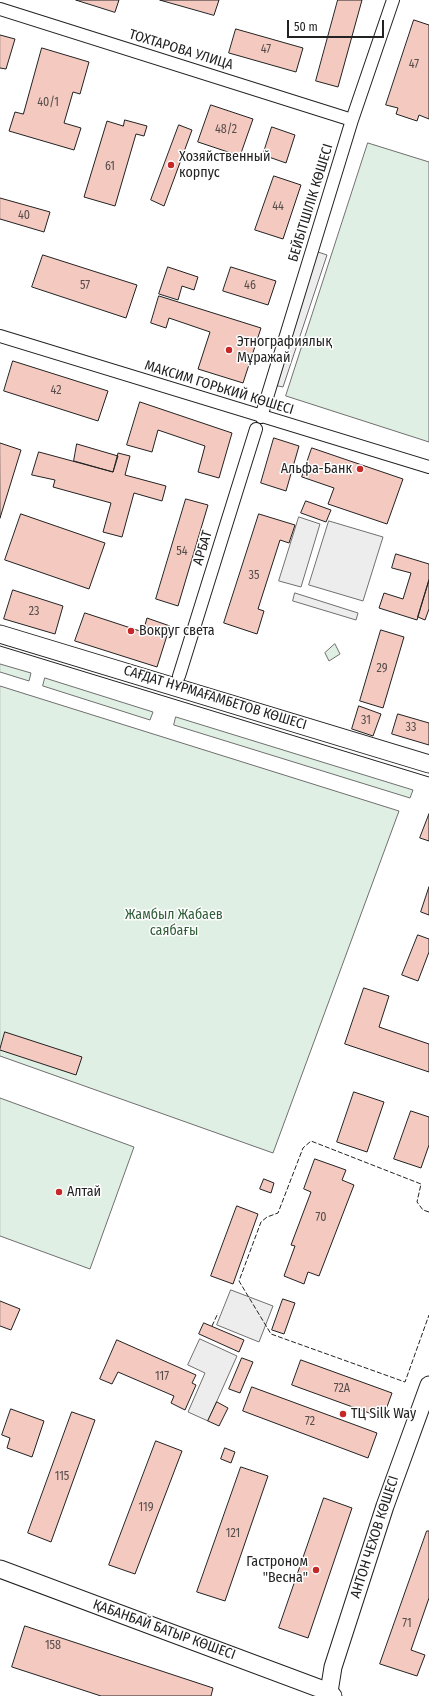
<!DOCTYPE html>
<html>
<head>
<meta charset="utf-8">
<style>
	body { margin:0 }
	#map { position:relative; width:429px; height:1696px; overflow:hidden; background:#fff; font-family:"Fira Sans Condensed",sans-serif }
	canvas { display:block }
	.scale { position:absolute; left:287px; top:20px; width:97px; height:18px; box-sizing:border-box; border:2px solid #222; border-top:0; padding-left:5px; font-size:12px; line-height:14px; white-space:nowrap; color:#222; -webkit-text-stroke:3px #fff; paint-order:stroke }
</style>
</head>
<body>
<div id="map">
<canvas width="429" height="1696"></canvas>
<div class="scale">50 m</div>
</div>
<script>
const context = document.querySelector('canvas').getContext('2d');
context.lineJoin = 'round';
function fillPath(path, color) {
  context.fillStyle = color;
  context.fill(path, 'evenodd');
}
function strokePath(path, color, width, dash) {
  context.strokeStyle = color;
  context.lineWidth = width;
  context.lineCap = dash ? 'butt' : 'round';
  context.setLineDash(dash || []);
  context.stroke(path);
}
function drawText(font, color, halo, rows, align = 'center') {
  context.font = font + ' "Fira Sans Condensed",sans-serif';
  context.lineWidth = 3;
  context.setLineDash([]);
  context.textBaseline = 'middle';
  context.strokeStyle = halo;
  context.fillStyle = color;
  for (const [text, x, y, turn = 0] of rows) {
    context.save();
    context.translate(x, y);
    context.rotate((+turn || 0) * Math.PI / 180);
    context.textAlign = isNaN(turn) ? turn : align;
    if (halo) context.strokeText(text, 0, 0);
    context.fillText(text, 0, 0);
    context.restore();
  }
}
const green = new Path2D(`
	M368,143l61,19v280l-143,-46z
	M335,644l5,10 -11,7 -4,-8z
	M0,664l31,9 -2,8 -29,-9z
	M45,678l108,34 -3,8 -107,-34z
	M0,686l399,125 -126,342 -273,-97z
	M176,717l237,73 -3,8 -236,-73z
	M0,1098l134,49 -44,122 -90,-33z`);
fillPath(green, '#e0efe3');
strokePath(green, '#6f6f6f', 1);
const parking = new Path2D(`
	M318,252l9,3 -44,132 -9,-2z
	M299,517l21,7 -19,63 -22,-6z
	M329,521l54,16 -20,64 -54,-16z
	M295,593l63,20 -2,7 -63,-19z
	M231,1290l42,16 -14,36 -42,-17z
	M200,1339l37,17 -29,65 -20,-9 17,-39 -17,-8z`);
fillPath(parking, '#ededed');
strokePath(parking, '#6f6f6f', 1);
const building = new Path2D(`
	M76,0h43l-4,12z
	M160,0h59l-5,15z
	M338,0h24l-24,87 -22,-6z
	M414,20l15,5v94l-10,-4 -2,6 -21,-7 2,-6 -12,-3z
	M236,29l67,19 -7,24 -67,-19z
	M0,35l15,4 -9,30 -6,-1z
	M42,48l47,14 -9,32 -7,-2 -9,31 17,5 -7,22 -65,-19 6,-19 8,2z
	M211,105l42,14 -13,37 -42,-14z
	M125,120l22,6 -3,10 -8,-2 -21,72 -31,-9 23,-76 16,5z
	M179,125l13,5 -28,76 -13,-6z
	M272,127l23,8 -9,28 -23,-8z
	M274,176l27,9 -18,54 -28,-9z
	M0,198l50,14 -6,20 -44,-13z
	M43,255l94,30 -11,33 -94,-31z
	M168,267l30,10 -4,13 -12,-4 -4,14 -19,-6z
	M231,267l45,14 -8,24 -45,-14z
	M159,296l102,32 -18,55 -45,-14 12,-37 -41,-14 -3,10 -15,-5z
	M13,361l95,30 -10,30 -94,-30z
	M140,402l92,31 -13,45 -21,-6 7,-26 -47,-16 -6,22 -25,-7z
	M274,438l25,8 -13,45 -25,-8z
	M0,443l21,7 -21,68z
	M77,444l41,12 -5,16 -39,-11z
	M312,448l91,31 -16,45 -59,-20 6,-16 -32,-11z
	M39,452l74,20 5,-19 12,3 -5,19 41,11 -4,15 -28,-8 -12,44 -19,-5 8,-29 -58,-16 2,-7 -23,-5z
	M186,499l22,6 -30,101 -22,-7z
	M306,501l25,9 -5,12 -25,-9z
	M21,514l84,29 -16,46 -84,-29z
	M259,514l36,11 -6,18 -9,-3 -22,69 6,2 -7,23 -33,-11z
	M396,554l33,10v16l-12,40 -38,-12 5,-15 19,6 8,-26 -19,-5z
	M429,580v29l-4,11 -7,-3z
	M13,590l50,16 -8,28 -51,-15z
	M85,613l58,19 4,-14 23,8 -13,41 -82,-26z
	M381,630l23,7 -21,71 -23,-7z
	M359,706l22,8 -8,22 -21,-7z
	M398,714l31,9v22l-37,-11z
	M429,814v27l-9,-3z
	M429,887v28l-8,-3z
	M418,935l11,4v13l-11,29 -16,-6z
	M364,988l25,8 -10,31 50,17v28l-84,-28z
	M5,1032l77,25 -6,18 -76,-25z
	M354,1092l30,10 -17,50 -30,-10z
	M411,1111l18,6v28l-8,23 -27,-9z
	M315,1159l31,11 -4,10 12,5 -35,91 -11,-4 -4,12 -20,-8 11,-30 -4,-1 20,-53 -7,-3z
	M264,1179l10,4 -3,10 -11,-4z
	M237,1206l21,8 -25,70 -22,-8z
	M283,1299l12,4 -11,31 -12,-4z
	M0,1301l20,8 -9,21 -11,-4z
	M204,1323l40,17 -5,12 -40,-18z
	M117,1340l79,35 -4,8 4,2 -11,25 -14,-7 3,-7 -56,-24 -6,12 -12,-5z
	M242,1358l11,4 -13,31 -11,-4z
	M301,1360l91,33 -9,25 -91,-33z
	M252,1387l125,46 -9,25 -125,-47z
	M217,1402l11,6 -9,18 -11,-5z
	M11,1409l33,12 -12,36 -25,-9 3,-10 -8,-3z
	M72,1412l23,8 -44,122 -23,-9z
	M156,1441l26,10 -47,123 -26,-9z
	M225,1448l10,4 -4,11 -10,-4z
	M241,1467l27,9 -43,125 -28,-9z
	M324,1498l28,10 -44,130 -29,-10z
	M427,1531h2v67l-18,52 14,5 -8,21 -37,-12z
	M25,1626l188,62 -2,8h-110l-89,-29z`);
fillPath(building, '#f3c9c0');
strokePath(building, '#222', 1);
const street = new Path2D(`
	M0,9l352,111
	M0,336l429,131
	M261,417l91,-297 41,-120
	M179,676l77,-247`);
const secondary = new Path2D(`
	M0,634l429,130
	M0,1569l329,123 4,4
	M329,1692l4,-25 52,-161 44,-121`);
strokePath(street, '#222', 14);
strokePath(secondary, '#222', 19);
strokePath(street, '#fff', 12);
strokePath(secondary, '#fff', 17);
strokePath(new Path2D(`
	M0,646l429,131`), '#222', 1);
strokePath(new Path2D(`
	M429,1212l-6,-2 -6,-8 4,-18 -110,-43 -8,7 -25,65 -11,4 -6,5 -22,59 32,53 134,48 24,-67
	M212,1326l6,-13`), '#222', 1, [5, 2]);
for (const [x, y, r, color] of [
	[171,165,4,"#c62828"],
	[229,350,4,"#c62828"],
	[360,469,4,"#c62828"],
	[131,631,4,"#c62828"],
	[59,1192,4,"#c62828"],
	[343,1414,4,"#c62828"],
	[316,1570,4,"#c62828"]
]) {
  const dot = new Path2D();
  dot.arc(x, y, r, 0, 2 * Math.PI);
  context.fillStyle = color;
  context.fill(dot);
  strokePath(dot, '#fff', 1.5);
}
drawText('12px', '#564c4a', null, [
	["47",266,50],
	["47",414,65],
	["40/1",48,103],
	["48/2",226,130],
	["61",110,167],
	["44",278,207],
	["40",24,216],
	["57",85,286],
	["46",250,286],
	["42",56,391],
	["54",182,552],
	["35",254,576],
	["23",34,612],
	["29",382,669],
	["31",366,721],
	["33",411,728],
	["70",321,1218],
	["117",162,1377],
	["72А",342,1389],
	["72",310,1422],
	["115",62,1477],
	["119",146,1508],
	["121",233,1534],
	["71",407,1624],
	["158",53,1646]
]);
drawText('14px', '#222', '#fff', [
	["ТОХТАРОВА УЛИЦА",181,50,17],
	["БЕЙБІТШІЛІК КӨШЕСІ",311,203,-73],
	["МАКСИМ ГОРЬКИЙ КӨШЕСІ",219,388,17],
	["АРБАТ",203,548,-73],
	["САҒДАТ НҰРМАҒАМБЕТОВ КӨШЕСІ",215,698,17],
	["АНТОН ЧЕХОВ КӨШЕСІ",375,1537,-72],
	["ҚАБАНБАЙ БАТЫР КӨШЕСІ",164,1630,20]
]);
drawText('14px', '#222', '#fff', [
	["Хозяйственный",179,157],
	["корпус",179,173],
	["Этнографиялық",237,342],
	["Мұражай",237,358],
	["Альфа-Банк",352,469,"right"],
	["Вокруг света",139,631],
	["Алтай",67,1192],
	["ТЦ Silk Way",351,1414],
	["Гастроном",308,1562,"right"],
	["\"Весна\"",308,1578,"right"]
], 'left');
drawText('14px', '#2f5e38', '#fff', [
	["Жамбыл Жабаев",174,915],
	["саябағы",174,931]
]);
</script>
</body>
</html>
